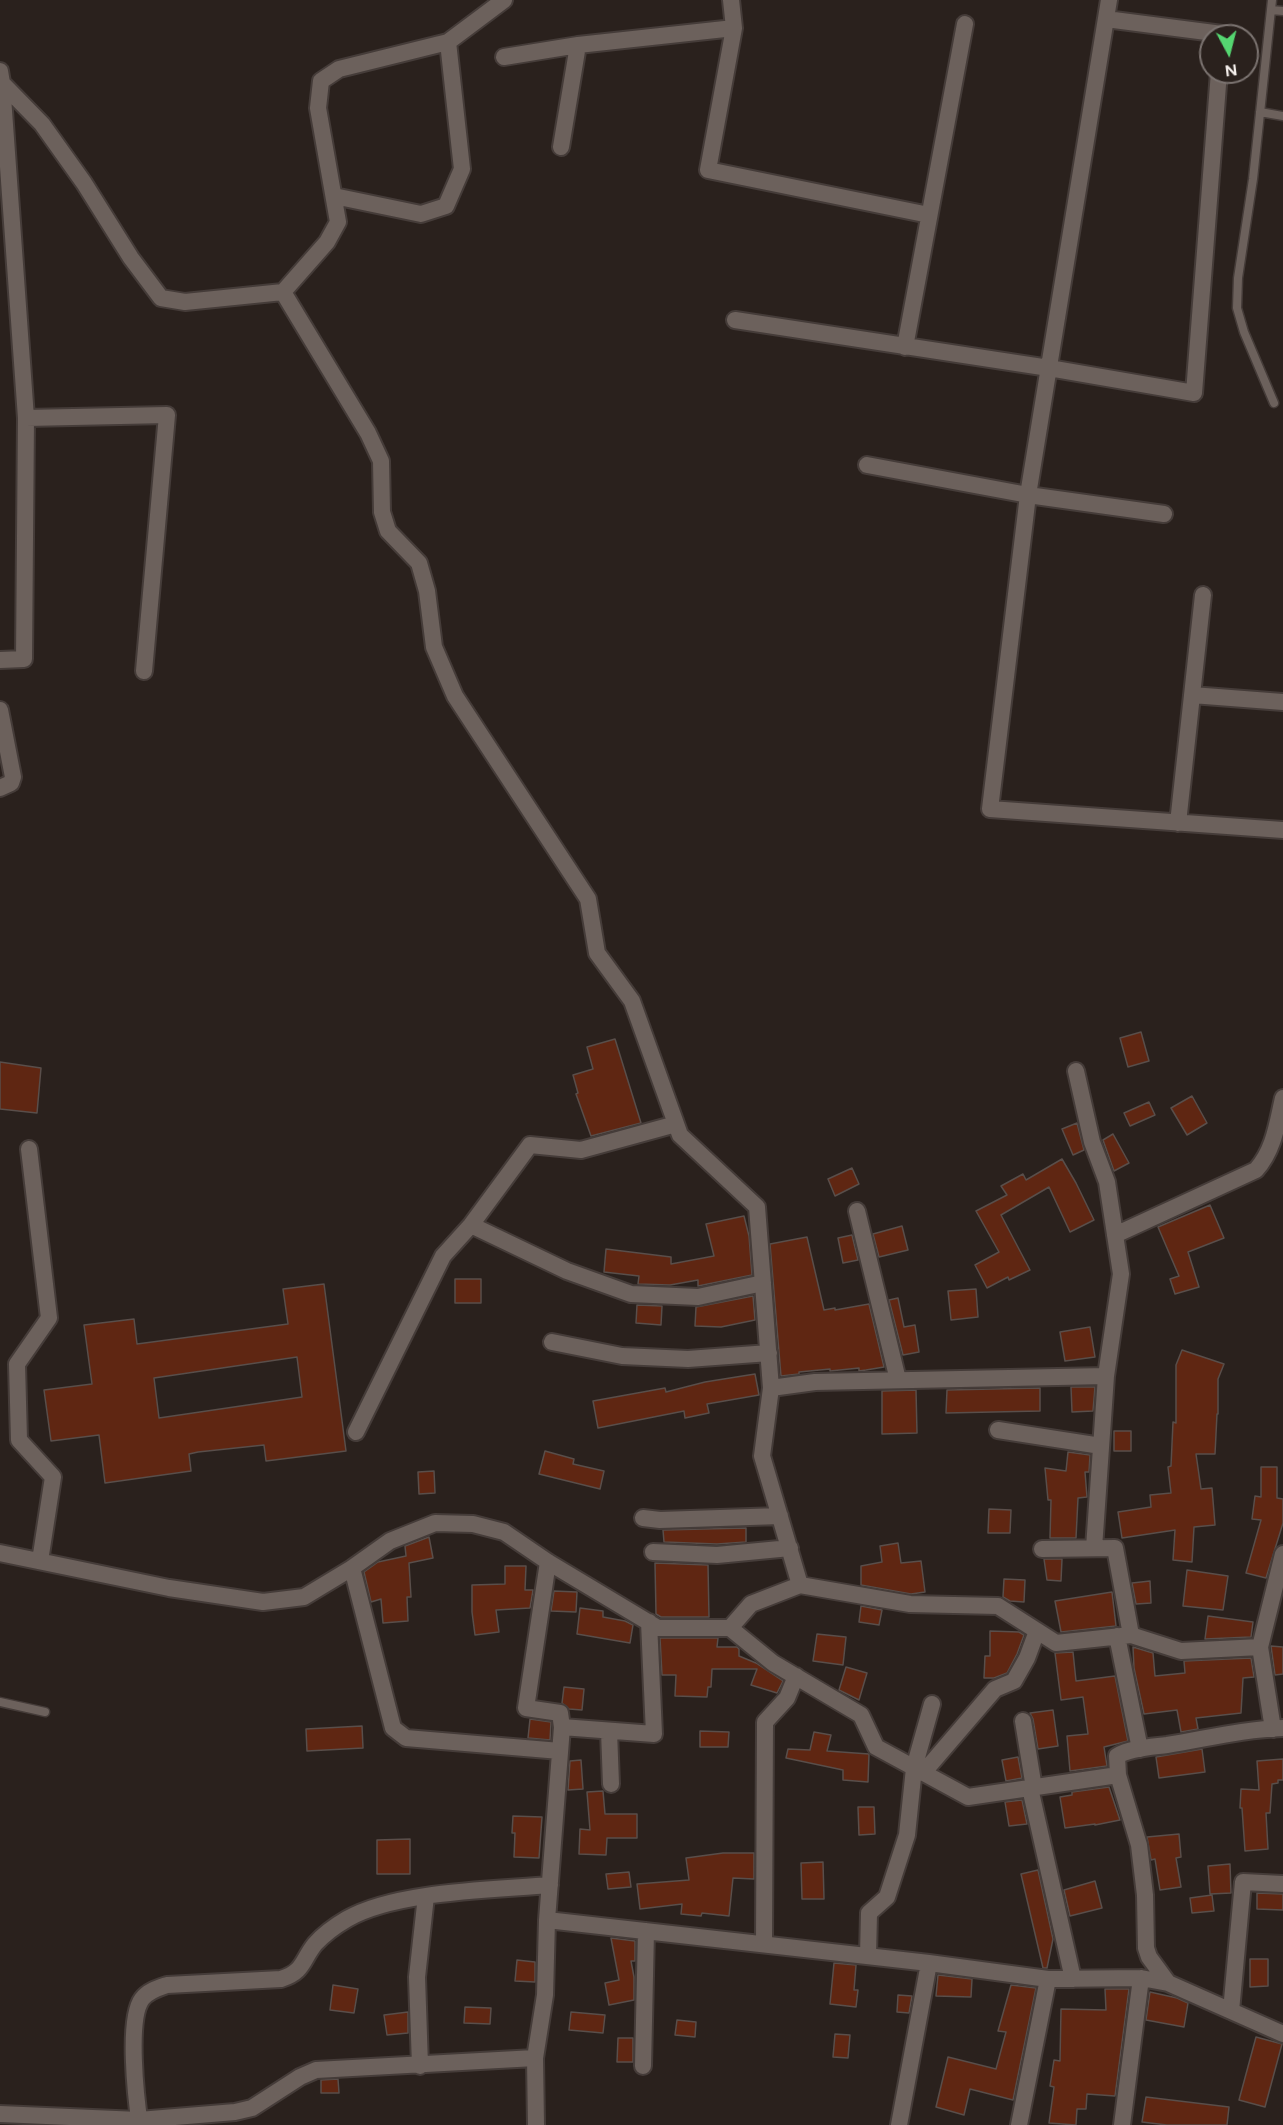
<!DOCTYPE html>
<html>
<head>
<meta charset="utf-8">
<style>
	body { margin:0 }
	#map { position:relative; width:1283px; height:2125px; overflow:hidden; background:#2a211d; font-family:Figtree,sans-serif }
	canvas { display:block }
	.north { position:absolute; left:1199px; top:24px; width:60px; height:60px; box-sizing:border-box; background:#2a211d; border:2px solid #7b7370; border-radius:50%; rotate:173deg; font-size:16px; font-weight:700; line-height:24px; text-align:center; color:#f5efec }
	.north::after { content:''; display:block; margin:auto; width:21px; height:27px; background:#55d671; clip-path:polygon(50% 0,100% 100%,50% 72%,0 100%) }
</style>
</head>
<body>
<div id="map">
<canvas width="1283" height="2125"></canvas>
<div class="north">N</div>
</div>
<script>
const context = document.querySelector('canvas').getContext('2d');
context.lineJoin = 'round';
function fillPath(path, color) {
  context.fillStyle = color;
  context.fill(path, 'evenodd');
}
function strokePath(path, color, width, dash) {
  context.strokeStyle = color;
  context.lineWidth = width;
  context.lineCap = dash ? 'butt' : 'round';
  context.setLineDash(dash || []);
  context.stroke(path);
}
const building = new Path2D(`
	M1141,1032l8,29 -21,6 -8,-29z
	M615,1039l26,84 -50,13 -15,-42 2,-1 -5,-18 20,-6 -6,-22z
	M0,1062l41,6 -4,45 -37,-4z
	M1192,1096l15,27 -20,12 -16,-27z
	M1149,1102l6,13 -25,11 -6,-13z
	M1077,1123l7,27 -11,5 -11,-26z
	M1113,1134l16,29 -15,8 -11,-31z
	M1062,1159l14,24 18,37 -24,12 -21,-45 -48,28 29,55 -21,10 -1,-3 -21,11 -12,-23 24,-13 -23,-41 31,-16 -6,-9 22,-12 3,6z
	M852,1168l7,16 -24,12 -7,-17z
	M1210,1205l14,33 -36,14 11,35 -24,7 -5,-15 9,-3 -21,-49z
	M744,1216l5,20 3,39 -54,11v-6l-28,5 -32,-1 1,-8 -35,-4 2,-23 65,8v7l43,-8 -8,-32z
	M902,1226l6,24 -29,7 -6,-23z
	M852,1235l6,25 -15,3 -5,-25z
	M807,1237l17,73 11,-2v2l34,-6 15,63 -18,3 -7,1v-3l-29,3v-2l-31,3v2l-18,2 -11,-132z
	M455,1279h26v24h-26z
	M324,1284l22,167 -80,10 -2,-16 -66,7 -9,2 2,17 -86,12 -6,-48 -48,6 -7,-51 48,-6 -8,-59 50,-6 3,25 151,-20 -5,-35zM297,1357l5,40 -143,21 -5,-40z
	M976,1289l2,28 -27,3 -3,-29z
	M753,1296l2,24 -34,7 -26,-1 1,-19z
	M898,1298l6,29 11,-2 4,27 -16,3 -14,-55z
	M637,1305l25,1 -1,19 -25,-2z
	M1090,1327l5,30 -30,4 -5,-29z
	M1182,1350l42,14 -6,15v35h-1l-2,40h-19l5,35 11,-1 3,37 -21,2 -2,35 -19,-2 2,-30 -53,8 -4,-26 33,-5 -1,-12 21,-2 -3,-26 3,-1 2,-44 3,1v-58z
	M755,1374l4,21 -52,9 2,9 -24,5 -1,-7 -86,17 -5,-27 72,-13 1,4 39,-10z
	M1071,1387h24l-2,24 -21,1z
	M1040,1388v23l-94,2 1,-23z
	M916,1390l1,43 -35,1v-43z
	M1114,1431h17v20h-17z
	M545,1451l29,8 -1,5 31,7 -4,18 -61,-15z
	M1068,1452l22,3 -1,17h-4l2,25 -9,1 -2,40h-26l1,-38h-3l-3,-32 21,3z
	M1261,1467h16v31l6,1v24l-17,55 -20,-5 15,-53 -9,-1 3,-23 6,1z
	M434,1471l1,22 -16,1 -1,-22z
	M989,1509l22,1 -1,23h-22z
	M746,1528v14l-29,2 -53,-2 -1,-12z
	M429,1537l4,21 -24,5 2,34h-4l1,24 -25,2 -2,-24 -10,3 -7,-30 14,-10 28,-6 -1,-10z
	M898,1543l3,20 20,-2 4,31 -14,2 -50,-9v-19l21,-4 -2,-16z
	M1044,1559h18l-1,22 -14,-1z
	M655,1563l53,2 1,52h-48l-5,-3z
	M505,1566h21l-1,24h8l-3,18 -34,2 3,22 -24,3 -3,-23v-27l33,-1z
	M1187,1570l41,6 -5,34 -40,-4z
	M1004,1579l21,1 -1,22 -14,-1 -7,-4z
	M1150,1581l1,22 -15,1 -4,-21z
	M554,1591l23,1 -1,20 -25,-1z
	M1112,1592l4,34 -55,6 -6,-31z
	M861,1606l21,4 -3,15 -20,-3z
	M580,1608l23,3v6l22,4 8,4 -3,18 -53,-9z
	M1208,1616l45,6 -2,15 -46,2z
	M990,1631l29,1 5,3 -7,19 -10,19 -13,5h-10l1,-22h5z
	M817,1634l29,3 -3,28 -30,-4z
	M660,1638h58l-1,9h20l2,2v7l17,7 27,18 -6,12 -26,-8 6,-16h-45l-1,18h-3l-1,10 -32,-1 1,-21h-14z
	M1271,1646l12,1v27l-8,1z
	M1133,1647l20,6 2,23 30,-3 -1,-12 67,-3 3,19 -11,1 -2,35 -45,5 2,11 -17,3 -4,-22 -33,4 -10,-46z
	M1073,1652l3,29 39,-5 13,65 -24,6 3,19 -37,5 -3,-35 21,-2 -5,-37 -22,3 -6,-47z
	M846,1667l21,6 -8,27 -20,-10z
	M564,1687l20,2 -2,21 -13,-1 -7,-6z
	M1053,1710l5,36 -20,3 -5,-30 -3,-6z
	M530,1719l21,3 -1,18 -22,-2z
	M362,1726l1,22 -56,3 -1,-22z
	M700,1731l29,1 -1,15h-28z
	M814,1732l17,3 -4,16 42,3 -1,28 -25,-2v-10l-57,-12 2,-9 22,1z
	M1202,1749l3,23 -46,6 -3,-21z
	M1018,1757l4,21 -16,3 -4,-21z
	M1283,1759v21h-5v3l-6,1 -2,29h-4l2,36 -23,2 -3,-43h-2l1,-19 18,1 -2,-29z
	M581,1760l2,29 -15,1 2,-29z
	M1109,1787l11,33 -25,5v-1l-30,4 -5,-31 12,-2v-3z
	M603,1791l2,23h32v24h-30l-1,17 -27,-1 1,-25 10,1 -3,-38z
	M1022,1800l5,24 -18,2 -4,-24z
	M858,1807h16l1,27 -16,1z
	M513,1816l29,1 -3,41 -25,-1 1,-24h-3z
	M1179,1834l2,23 -5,1 5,29 -21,3 -5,-31 -4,1 -4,-23z
	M410,1839v35h-33v-34z
	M723,1853h31v26l-21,-1 -4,38 -27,-3 -1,3 -20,-2 1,-10 -42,5 -3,-25 52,-4 -3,-22z
	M823,1862l1,37h-22l-1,-36z
	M1230,1864l1,29 -21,1 -2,-28z
	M1038,1870l15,69 -6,29h-4l-22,-94z
	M629,1872l2,15 -23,2 -2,-15z
	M1095,1881l7,27 -32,8 -6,-26z
	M1257,1893l26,1v16l-26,-1z
	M1212,1895l2,16 -22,2 -2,-15z
	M611,1938l24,3v20h-4l3,16v23l-25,5 -4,-22 14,-3z
	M1250,1959h18v27l-18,1z
	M517,1960l18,2v20l-20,-1z
	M834,1963l22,2 -2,25h4l-2,17 -26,-3z
	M938,1975l34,4 -1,18 -35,-1z
	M333,1985l25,4 -4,24 -24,-3z
	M1011,1985l25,3 -23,112 -43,-11 -6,26 -28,-8 12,-50 48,12 10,-37 -8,-1z
	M1105,1989h24l-14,107 -28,-2 -1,15h-9l-1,16 -27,-2 5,-36 -4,-1 4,-26 6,1 1,-52 45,1z
	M1150,1992l27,6 11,5 -4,24 -38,-7z
	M898,1995l14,1 -3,17 -12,-1z
	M465,2007l26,1 -1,16 -26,-1z
	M408,2012v21l-21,2 -3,-20z
	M571,2012l34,3 -2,18 -34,-3z
	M677,2020l19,2 -1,15 -20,-2z
	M835,2034l15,1 -2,23 -15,-1z
	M1256,2037l26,7 -17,63 -26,-7z
	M618,2038h15v24h-16z
	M338,2079l1,14h-18v-13z
	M1146,2097l83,10 -2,18h-60l-25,-3z`);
fillPath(building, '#5f2612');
strokePath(building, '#594e4a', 1.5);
const lane = new Path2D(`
	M1272,0l-19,179 -15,99 -1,30 7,24 30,71
	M1271,10l12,1
	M1260,112l23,4
	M0,1702l45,10`);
const street = new Path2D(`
	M731,0l3,28
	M1109,0l-81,495 -38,314 293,21
	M1106,19l116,15 -1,2
	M504,57l74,-12
	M0,71l2,12 40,41 42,59 47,75 30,40 24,4 98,-10 44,-50 11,-20 -20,-114 3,-27 18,-12 109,-27 56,-42
	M561,147l17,-102 156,-17 -26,142 221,45
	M334,196l87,18 25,-8 16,-37 -14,-127
	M283,292l85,141 13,28 1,51 6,19 31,32 8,28 7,56 21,49 133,203 9,54 35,48 48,134 77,72 14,181 -9,68 38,129 110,19 88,2 58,37 75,-8 50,16 79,-4
	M735,320l314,48 145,25 25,-321
	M905,347l60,-323
	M26,418l141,-3 -23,256
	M867,465l161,30 136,19
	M0,660l24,-1 2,-241 -24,-335
	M1192,695l91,7
	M0,710l13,67 -2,6 -11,5
	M1178,823l25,-228
	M1076,1071l16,71 15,40 14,92 -15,102 -12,172
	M29,1149l20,169 -32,46 2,76 34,37 -13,84
	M857,1211l41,169
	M471,1225l96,46 64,23 67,3 65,-14
	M1115,1235l141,-65c18,-20 21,-46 27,-72
	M552,1342l70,14 66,3 81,-6
	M771,1388l44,-6 291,-6
	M998,1430l103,16
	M356,1432l87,-176 28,-31 59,-80 51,5 95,-26
	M643,1518l17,2 120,-4
	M1042,1549l73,-1 16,87
	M653,1552l64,3 73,-7
	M0,1553l169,35 94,14 41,-5 48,-29 38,-27 45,-18 38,1 31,8 44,30 110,66h72l21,-24 49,-19
	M548,1562l-22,146 34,5 2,14
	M352,1568l41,160 13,10 154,13
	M730,1628l43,35 88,52 15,32 92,50 150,-22
	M1117,1636l23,113
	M1023,1721l11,67
	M1273,1729l-13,-82 23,-93
	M609,1731l2,53
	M923,1773l72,-84 19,-8 13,-23 10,-27
	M1030,1788l43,191
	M547,1920l382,43 119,16 93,-1 27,5 115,51
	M764,1944l1,-222 22,-24 9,-22
	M868,1956l1,-43 18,-16 20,-62 7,-67 18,-64
	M1168,1983l-19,-26 -3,-9 -1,-53 -6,-50 -21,-70 -1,-19c13,-8 35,-9 50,-11 38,-6 77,-16 116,-17
	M1231,2011l12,-129 40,2
	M420,2066l-3,-89 9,-81
	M643,2066l3,-135
	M0,2114l139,6 96,-8 17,-4 48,-31 16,-7 219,-12
	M140,2125c-4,-26 -13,-106 2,-126 6,-8 16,-11 25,-14l114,-6c23,-7 21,-19 34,-35 9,-10 20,-18 32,-25 48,-28 146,-29 203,-34
	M536,2125l-1,-67 10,-63 2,-75 15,-193 92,7 -5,-112
	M899,2125l30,-162
	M1019,2125l29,-146
	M1122,2125l19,-147`);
strokePath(lane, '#453c39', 11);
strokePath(street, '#453c39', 20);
strokePath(lane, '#6c615c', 8);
strokePath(street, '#6c615c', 16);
</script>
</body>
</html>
